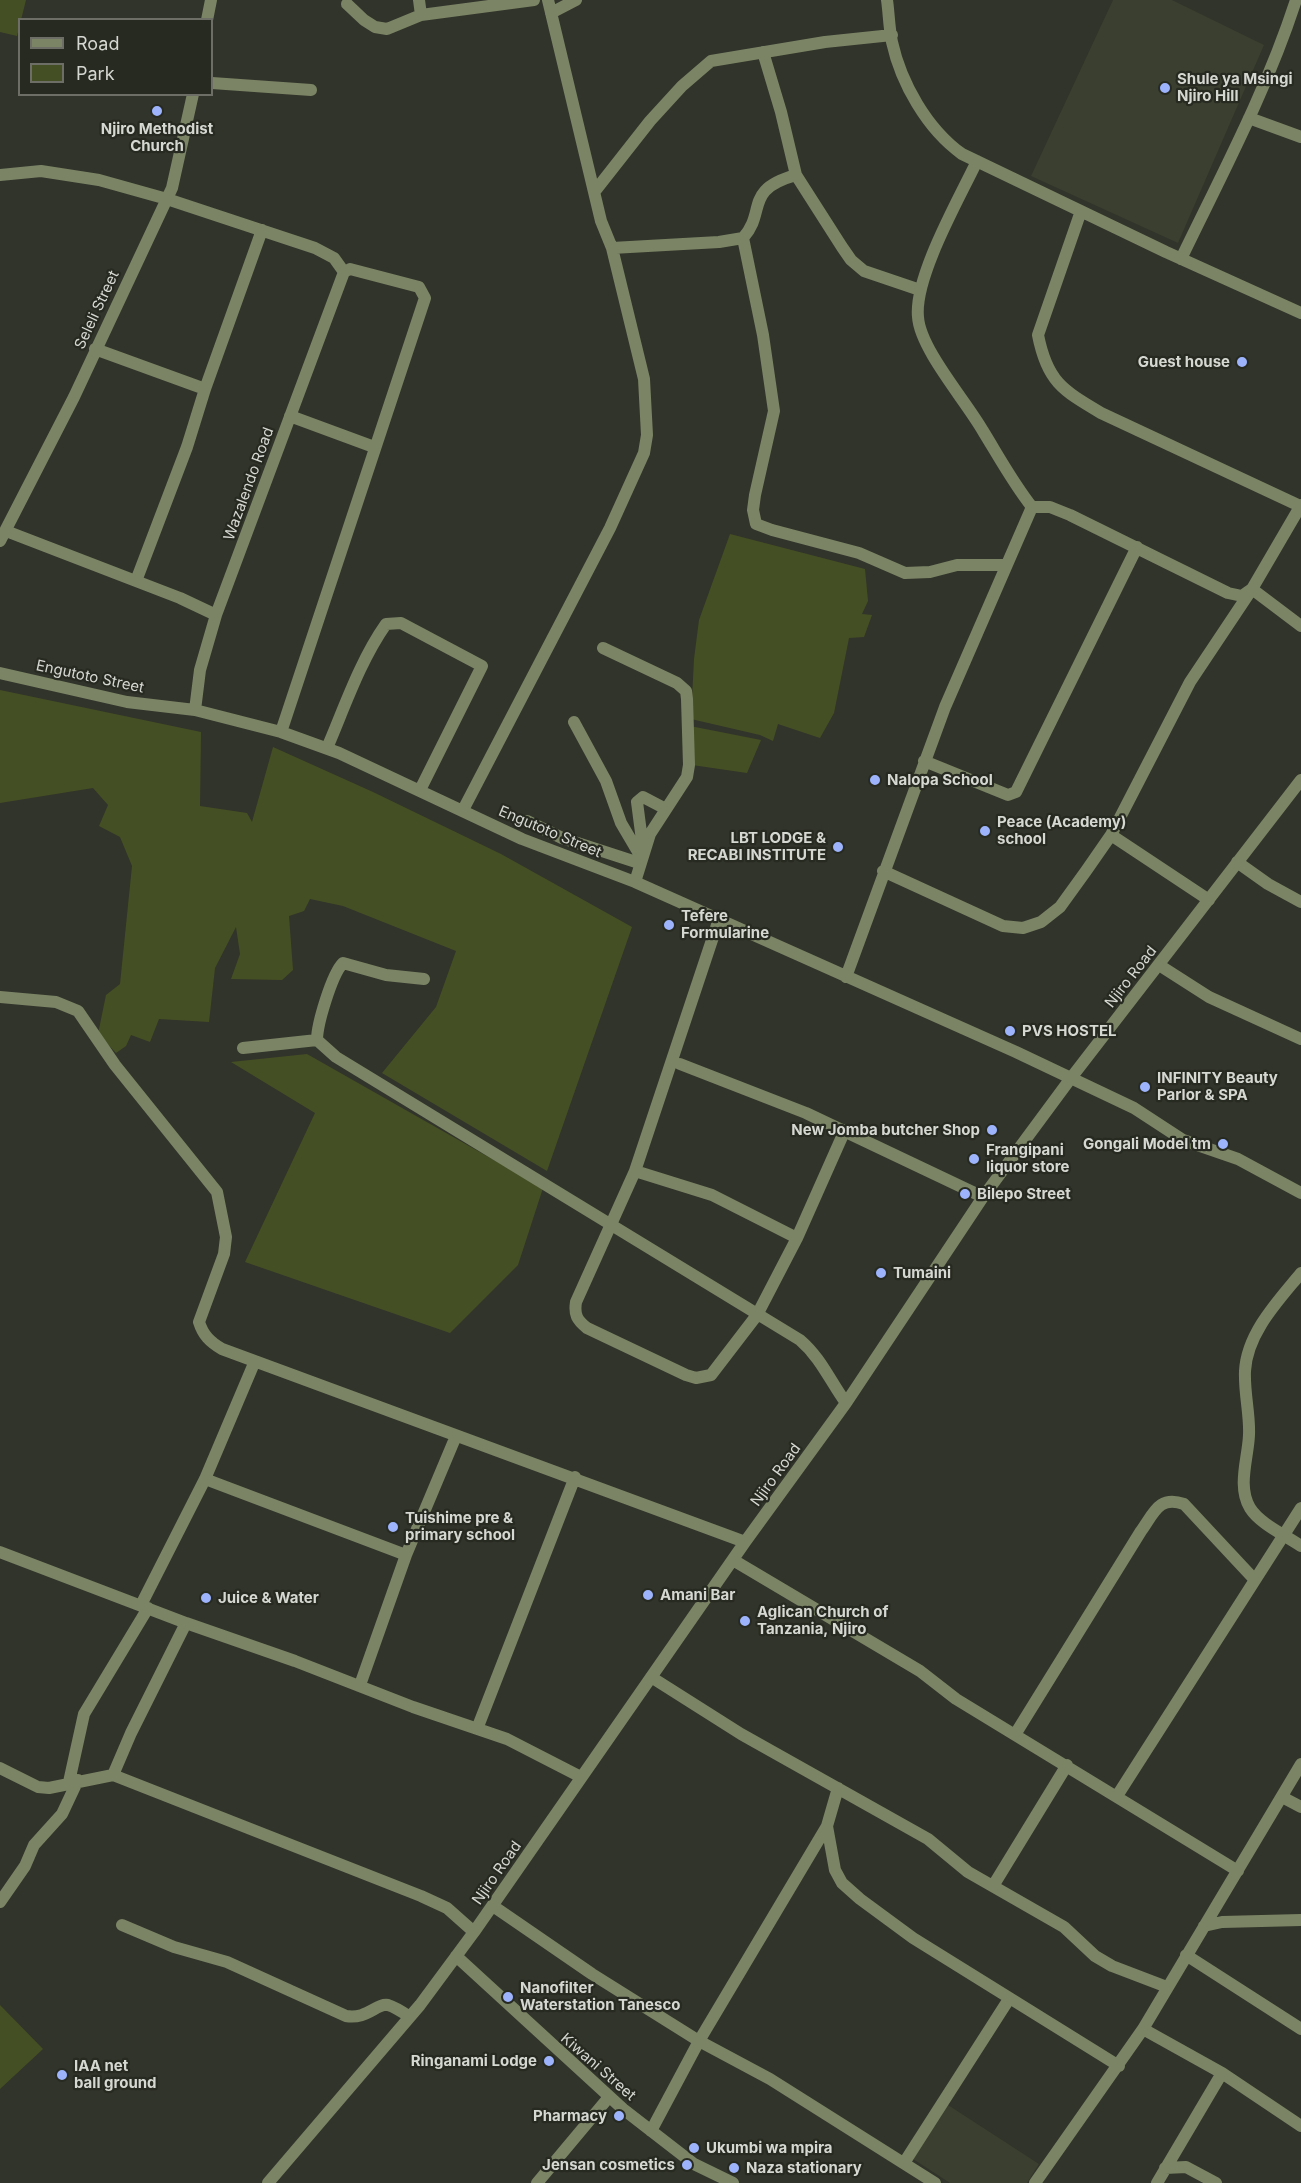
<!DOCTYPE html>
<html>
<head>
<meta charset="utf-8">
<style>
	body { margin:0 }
	#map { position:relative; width:1301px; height:2183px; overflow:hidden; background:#31342a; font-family:Inter,sans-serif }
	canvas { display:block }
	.legend { position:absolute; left:18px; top:18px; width:195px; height:78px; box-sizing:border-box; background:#272a21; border:2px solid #6d6f67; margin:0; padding:8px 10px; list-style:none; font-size:18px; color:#d5d7d1 }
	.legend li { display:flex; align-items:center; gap:12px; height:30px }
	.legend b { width:30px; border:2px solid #6d6f67 }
</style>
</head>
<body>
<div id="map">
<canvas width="1301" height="2183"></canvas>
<ul class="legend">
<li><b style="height:8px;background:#7b8465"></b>Road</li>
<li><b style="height:16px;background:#454f24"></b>Park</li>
</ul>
</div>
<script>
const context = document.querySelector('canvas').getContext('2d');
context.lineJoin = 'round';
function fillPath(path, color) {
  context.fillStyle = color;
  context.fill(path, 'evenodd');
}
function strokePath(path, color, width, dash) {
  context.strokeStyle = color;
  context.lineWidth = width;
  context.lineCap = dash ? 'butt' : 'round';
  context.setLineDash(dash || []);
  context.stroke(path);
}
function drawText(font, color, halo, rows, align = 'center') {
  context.font = font + ' Inter,sans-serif';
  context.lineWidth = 4.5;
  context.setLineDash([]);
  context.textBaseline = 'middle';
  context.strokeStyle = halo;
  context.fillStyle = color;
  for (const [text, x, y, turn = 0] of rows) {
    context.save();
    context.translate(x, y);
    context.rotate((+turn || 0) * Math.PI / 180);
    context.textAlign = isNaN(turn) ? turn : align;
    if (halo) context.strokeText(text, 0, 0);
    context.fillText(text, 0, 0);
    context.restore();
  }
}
fillPath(new Path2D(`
	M1113,0h59l92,45 -86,198 -147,-67z
	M948,2105l91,59 -12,19h-77l-37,-24z`), '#3a3f2f');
fillPath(new Path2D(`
	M0,0h26l-9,36 -17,-4z
	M730,534l135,35 3,32 -6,13 10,1 -8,22 -15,1 -15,75 -14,25 -42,-14 -5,17 -13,-6 -69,-16 3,-60 5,-39z
	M0,690l201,42 -1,74 47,7 5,9 21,-75 100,45 128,62 131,73 -85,244 -165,-98 54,-66 20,-56 -113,-45 -33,-7 -6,12 -15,5 4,54 -11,10 -51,-1 9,-25 -4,-27 -21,41 -6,54 -50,-3 -9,23 -19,-7 -5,11 -10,7 -18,-19 8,-39 14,-11 12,-118 -12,-29 -21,-11 9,-21 -15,-17 -93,15z
	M690,726l71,14 -14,33 -55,-8z
	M307,1054l236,134 -25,77 -68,68 -205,-71 70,-149 -84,-51z
	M0,2005l43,44 -43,40z`), '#454f24');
strokePath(new Path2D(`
	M419,0l2,15
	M887,0c2,14 2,28 5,42 9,41 35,87 70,112l204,98 135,61
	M347,4l17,16 11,7 12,2 34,-14 113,-15
	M551,13l25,-13
	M207,20l4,-20
	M763,52l18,60 15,63 46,72 9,13 13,11 56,19
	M212,83l99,7
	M1249,118l52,19
	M0,175l41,-4 58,9 68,19 148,49 19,10 10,14
	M595,191l55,-70 32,-35 29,-25 114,-19 67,-7
	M1081,211l-43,124c9,46 24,55 63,78l199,93
	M743,238l20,97 11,76 -19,84 -2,15 3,14 16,6 87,23 46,20 25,-1 27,-7h48
	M612,248l107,-6 24,-4c24,-27 0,-48 53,-63
	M1181,259c41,-85 86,-169 115,-259
	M95,349l110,40
	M290,416l84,31
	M1032,507h18l20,8 158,78 14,3 10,-7 49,37
	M6,531l174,67 36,17
	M0,541l74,-144 98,-209 21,-94
	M136,581l51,-134 18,-58 57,-159
	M603,648l74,35 9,8 1,8 2,66 -2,12 -37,57 -15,48
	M0,673l127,29 68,8 86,22 58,21 183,86 113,43 381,170 118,56 49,32 55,19 63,34
	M195,710l5,-40 16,-55 128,-343
	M574,722l32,59 15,42 20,34
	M281,732l144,-434 -6,-11 -69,-18 -6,3
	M327,748c18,-42 33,-87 59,-124l15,-1 81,43 -62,124
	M924,761l84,34 8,-3 121,-245
	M463,810l147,-282 34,-75 3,-18 -3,-56 -32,-131 -11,-27 -53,-221
	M527,821l35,17 77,25
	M1111,835l98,65
	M643,848l-6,-46 6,-5 21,11
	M1237,862l31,22 33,18
	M883,871l120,55 20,2 18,-6 19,-15 26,-36 25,-36 79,-153 62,-93 49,-84
	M719,919l-84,252 -59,131c-2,13 1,18 11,26l99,47 10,3 15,-3 46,-60 40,-77 48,-108
	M1159,965l50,32 92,42
	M846,977l99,-270 87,-200c-19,-24 -33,-50 -49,-76 -17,-30 -63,-82 -65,-114 -4,-40 41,-118 59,-156
	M424,979l-38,-4 -43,-12c-11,11 -26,61 -26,77l19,17 464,283c21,18 30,41 46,63
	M0,997l56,5 22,9 37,54 102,127 9,45 -2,17 -25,68c4,13 11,20 23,27l523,193
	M243,1048l74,-8
	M680,1064l126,49 177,84
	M635,1171l77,24 85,43
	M1301,1273c-23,28 -54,60 -56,98 -1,22 5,43 4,64 -1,24 -12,51 1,73 10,16 35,27 51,38
	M205,1479l201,76
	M0,1552l186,71 109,38 118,46 94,32 74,38
	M733,1560l187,111 36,28 282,172
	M141,1605l64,-126 50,-118
	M651,1677l90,57 187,105 40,33 96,55 31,29 17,10 55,21
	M360,1685l46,-130 50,-119
	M477,1729l98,-252
	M1016,1733l125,-202c13,-18 18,-36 43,-27l70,75
	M0,1768l38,19 11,1 64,-13 308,121 26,12 27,24
	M113,1775l18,-42 55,-110
	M69,1782l15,-68 64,-106
	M1117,1796l184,-288
	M1282,1797l19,10
	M827,1826l8,44 7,13 18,16 53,39 206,128
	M993,1886l74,-121
	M0,1902l25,-36 9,-21 28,-31 16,-34
	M493,1906l99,68 107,67 71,38 165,104
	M122,1925l52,22 53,15 119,54c20,4 31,-13 42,-11 7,2 16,8 22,12
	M1204,1926l18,-4 79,-2
	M1186,1955l115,74
	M456,1956l167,153 71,55 39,19
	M1143,2029l79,44 79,53
	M651,2131l48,-90 128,-215 11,-38
	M904,2163l105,-164
	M1165,2168l21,-1 30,16
	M268,2183l152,-178 54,-73 271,-390 101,-139 137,-206 88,-119 230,-298
	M537,2183l72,-86
	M1035,2183l108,-154 158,-265
	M1157,2183l65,-110`), '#7b8465', 12);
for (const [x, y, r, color] of [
	[1165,88,6,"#9db4fd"],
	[157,111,6,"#9db4fd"],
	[1242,362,6,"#9db4fd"],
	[875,780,6,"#9db4fd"],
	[985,831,6,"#9db4fd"],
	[838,847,6,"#9db4fd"],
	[669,925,6,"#9db4fd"],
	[1010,1031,6,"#9db4fd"],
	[1145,1087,6,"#9db4fd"],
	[992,1130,6,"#9db4fd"],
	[1223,1144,6,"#9db4fd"],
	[974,1159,6,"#9db4fd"],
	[965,1194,6,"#9db4fd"],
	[881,1273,6,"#9db4fd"],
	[393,1527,6,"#9db4fd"],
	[648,1595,6,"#9db4fd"],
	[206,1598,6,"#9db4fd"],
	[745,1621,6,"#9db4fd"],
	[508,1997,6,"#9db4fd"],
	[549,2061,6,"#9db4fd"],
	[62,2075,6,"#9db4fd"],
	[619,2116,6,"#9db4fd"],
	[694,2148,6,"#9db4fd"],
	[687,2165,6,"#9db4fd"],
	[734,2168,6,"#9db4fd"]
]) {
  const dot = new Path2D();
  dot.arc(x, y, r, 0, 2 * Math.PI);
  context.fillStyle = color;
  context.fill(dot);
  strokePath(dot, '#272a21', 2);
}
drawText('bold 15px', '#d5d7d1', '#272a21', [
	["Shule ya Msingi",1177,79],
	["Njiro Hill",1177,96],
	["Njiro Methodist",157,129,"center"],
	["Church",157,146,"center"],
	["Guest house",1230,362,"right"],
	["Nalopa School",887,780],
	["Peace (Academy)",997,822],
	["school",997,839],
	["LBT LODGE &",826,838,"right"],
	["RECABI INSTITUTE",826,855,"right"],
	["Tefere",681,916],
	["Formularine",681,933],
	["PVS HOSTEL",1022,1031],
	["INFINITY Beauty",1157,1078],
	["Parlor & SPA",1157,1095],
	["New Jomba butcher Shop",980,1130,"right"],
	["Gongali Model tm",1211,1144,"right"],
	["Frangipani",986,1150],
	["liquor store",986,1167],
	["Bilepo Street",977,1194],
	["Tumaini",893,1273],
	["Tuishime pre &",405,1518],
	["primary school",405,1535],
	["Amani Bar",660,1595],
	["Juice & Water",218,1598],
	["Aglican Church of",757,1612],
	["Tanzania, Njiro",757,1629],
	["Nanofilter",520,1988],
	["Waterstation Tanesco",520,2005],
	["Ringanami Lodge",537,2061,"right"],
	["IAA net",74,2066],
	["ball ground",74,2083],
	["Pharmacy",607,2116,"right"],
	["Ukumbi wa mpira",706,2148],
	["Jensan cosmetics",675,2165,"right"],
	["Naza stationary",746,2168]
], 'left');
drawText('15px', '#d5d7d1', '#272a21', [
	["Seleli Street",97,310,-65],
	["Wazalendo Road",249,484,-70],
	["Engutoto Street",90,677,12],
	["Engutoto Street",550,832,23],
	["Njiro Road",1131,977,-52],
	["Njiro Road",776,1475,-54],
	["Njiro Road",497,1873,-55],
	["Kiwani Street",598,2067,41]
]);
</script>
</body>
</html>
